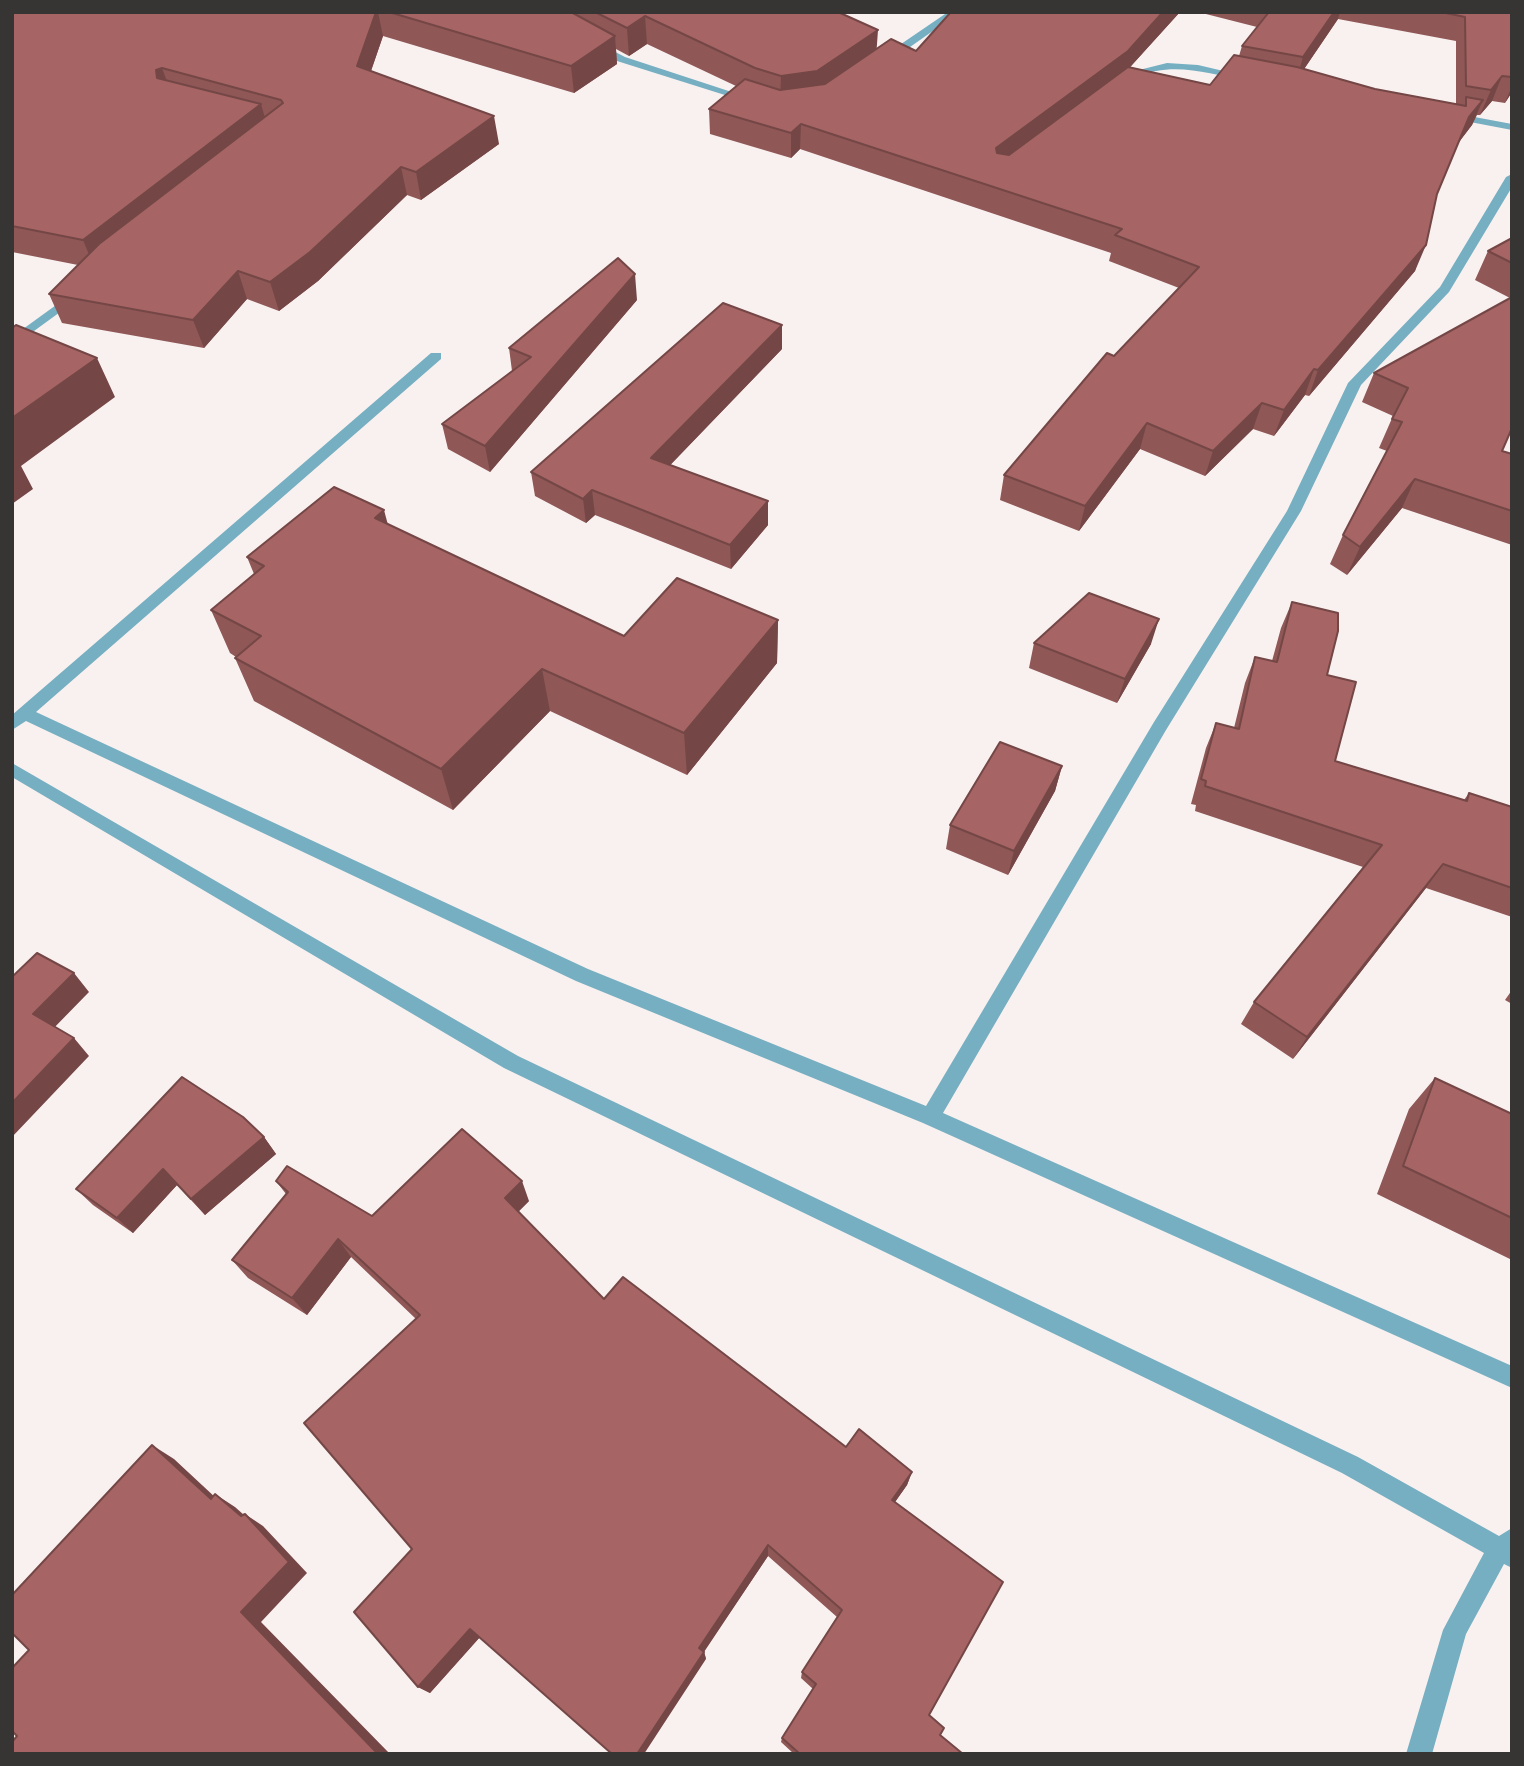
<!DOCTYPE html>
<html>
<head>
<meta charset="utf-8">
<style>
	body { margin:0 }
	#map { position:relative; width:1524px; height:1766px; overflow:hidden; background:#f9f1f0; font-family:"Roboto Serif",serif }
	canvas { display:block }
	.frame { position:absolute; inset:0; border:14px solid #373534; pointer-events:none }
</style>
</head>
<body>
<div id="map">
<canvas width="1524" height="1766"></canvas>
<div class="frame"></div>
</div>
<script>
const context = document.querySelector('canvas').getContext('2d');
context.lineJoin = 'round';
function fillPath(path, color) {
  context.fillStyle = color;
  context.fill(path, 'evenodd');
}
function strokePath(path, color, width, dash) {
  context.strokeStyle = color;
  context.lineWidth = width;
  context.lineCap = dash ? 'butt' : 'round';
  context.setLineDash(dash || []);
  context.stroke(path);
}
fillPath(new Path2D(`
	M948,12h12l-70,49h-8v-4z
	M596,42l29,15 131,43 -9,2 -130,-41 -25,-14 -1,-2z
	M1167,63l31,2 51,12 -5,3c-28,-5 -59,-15 -88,-9 -12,2 -20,9 -31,13l-5,-3 15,-10z
	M1453,113l59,11v6l-63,-12 -1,-2z
	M1512,174v13l-63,105 -88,93 -60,126 -135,219 -223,383 569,253v22l-589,-265 -347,-142 -550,-260 -14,9v-15l419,-362h10v6l-405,353 552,257 338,137 228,-384 133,-211 61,-128 92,-96 66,-110z
	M74,292l4,1v6l-66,48v-10z
	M12,763l506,293 840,401 141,79 13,-8v40l-8,-4 -38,70 -34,120h-26l37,-124 41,-77 -142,-80 -838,-405 -492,-291z`), '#76afc1');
fillPath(new Path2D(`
	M14,12h824l39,37 39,2 264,-39 -50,55 80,18 29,-29 3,-10 15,-19 -59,-15h314v80l-7,11 -13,-2 -12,14h-3l-5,10 -13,17 -23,53 -21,76 -106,125 -4,-1 -31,41 -21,-7 -48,47 -65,-27 -61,82 -79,-31 4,-25 110,-119 65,-68 -70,-27 2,-8 -311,-104 -9,9 -81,-24 -1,-25 27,-23 -89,-42 -18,12 -13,-7 1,15 -43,29 -191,-57 -12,35 128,73 -78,56 -14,-5 -89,86 -39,30 -32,-12 -43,49 -142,-25 -13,-29 29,-29 -66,-13v-239zM1338,19l118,22v63l-81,-15 -71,-20z
	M1512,238v190l-10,23 10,3v91l-110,-37 -55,67 -17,-11 13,-29 44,-84 -8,-3 14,-32 -31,-14 12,-29 136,-75 -35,-18 13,-29z
	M637,300l-147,172 -42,-23 -6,-25 70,-53 -3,-23z
	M782,349l-112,116 98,36v24l-37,44 -136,-54 -9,8 -51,-27 -4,-24z
	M388,524l236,112 154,-16 -1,43 -90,112 -137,-64 -97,99 -199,-109 -19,-43 1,-1 -6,-4 -19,-43 43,-36 -7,-17z
	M1292,602l35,73 8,86 129,39 5,-7 43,14v110l-86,-29 -133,171 -52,-35 13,-22 109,-135 -168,-56 1,-6 -5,-1 15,-56 10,-25 18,5 11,-45 10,-26 17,4 9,-33z
	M1034,643l117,1 -34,59 -88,-35z
	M1062,766l-7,25 -47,84 -62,-26 4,-24z
	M1512,990v14l-7,-4z
	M1435,1078l77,36v146l-135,-66 32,-85z
	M264,1137l12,17 -71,61 -28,-30 -44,48 -40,-28 -17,-16z
	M276,1181l96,35 157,-15 -11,11 86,87 242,148 66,25 -5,13 -12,17 34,213 11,20 23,19h-169l-13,-12 1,-4 31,-49 -12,-11 1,-6 35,-55 -69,-61 -64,95 2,8 -226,-22 -50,56 -12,-6 -6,-138 4,-230 -65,-62 -44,58 -59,-37 -16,-18 54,-66z`), '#8f5756');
fillPath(new Path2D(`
	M376,12h2l5,24 -20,58 -6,-28z
	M1163,12h17l-57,63 -131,99 4,-26z
	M1334,12h6l-2,7 -42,62 7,-24z
	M645,16l2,28 -18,12 -2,-28z
	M878,30l-2,28 -60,40 -36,5 1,-27z
	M615,36l2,28 -43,29 -3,-27z
	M162,68l10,27 -15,-17 -1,-8z
	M1502,76l-10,25 -12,14 11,-25z
	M1512,86v6l-7,11z
	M1483,100l-11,25 -13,17 10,-25z
	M261,104l8,28 -174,137 -12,-29z
	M494,116l5,28 -78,56 -5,-28z
	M801,124l-1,25 -9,9v-25z
	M401,167l6,28 -89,86 -39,30 -9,-29z
	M1426,245l-11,26 -106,125 9,-26z
	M238,271l9,28 -43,49 -11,-28z
	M635,274l2,26 -147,172 -5,-26z
	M782,325v24l-129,134 -2,-25z
	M97,358l18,39 -94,69 12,23 -21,15v-86z
	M1314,369l-9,26 -31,41 10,-26z
	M1262,403l-9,26 -48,47 8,-25z
	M1147,423l-7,26 -61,82 6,-25z
	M1415,479l-13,29 -55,67 13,-28z
	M592,490l3,25 -9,8 -3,-24z
	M768,501v24l-37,44 -1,-24z
	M384,510l12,45 -21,-37z
	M1159,619l-8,25 -34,59 8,-24z
	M778,620l-1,43 -90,112 -3,-42z
	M542,669l8,42 -97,99 -12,-41z
	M1062,766l-7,25 -47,84 6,-24z
	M1443,864l-17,24 -133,171 14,-22z
	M74,973l15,19 -40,41 -16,-19z
	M74,1038l15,18 -77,81v-34z
	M264,1137l12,17 -71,61 -14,-16z
	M163,1169l14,16 -44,48 -16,-15z
	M522,1181l7,20 -17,17 -7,-20z
	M338,1239l13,18 -44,58 -15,-17z
	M152,1445l22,14 57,53 -20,-13z
	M912,1472l-5,13 -19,27 4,-12z
	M215,1494l20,13 18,16 -8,-9 18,12 44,47 -46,49 129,132h-12l-137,-142v-96z
	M768,1545v11l-66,99 -3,-7z
	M470,1629l10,8 -50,56 -12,-6z
	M704,1652l2,7 -62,95h-7z`), '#744746');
const building = new Path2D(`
	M14,12h362l-19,54 137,50 -78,56 -15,-5 -91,85 -40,30 -32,-11 -45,49 -144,-26 50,-50 184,-141 -2,-3 -119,-32 -6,2 1,8 104,26 -178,136 -71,-14v-213z
	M389,12h182l44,24 -44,30z
	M595,12h243l40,18 -61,41 -36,5 -26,-8 -110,-52 -18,12z
	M951,12h212l-35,39 -132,97 1,5 12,2 119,-88 82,18 24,-30 63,12 78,22 91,17v-9l17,3 -14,17 -32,77 -11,51 -108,125 -4,-1 -30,41 -22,-7 -49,48 -66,-28 -62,83 -81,-31 103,-122 7,3 85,-89 -84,-32 7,-6 -321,-105 -10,9 -82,-24 36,-30 35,11 45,-6 66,-45 25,12z
	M1269,12h65l-31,45 -61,-11z
	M1441,12h71v65l-10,-1 -11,14 -25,-4 -1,-69z
	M1512,238v25l-24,-12z
	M618,258l17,16 -150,172 -43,-22 89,-67 -22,-9z
	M1512,297v131l-10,23 10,3v57l-97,-32 -55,68 -17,-12 59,-113 -10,-3 16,-31 -34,-15z
	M723,303l59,22 -131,133 117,43 -38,44 -138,-55 -9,9 -52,-27z
	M16,325l81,33 -85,60v-90z
	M334,487l50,23 -9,8 249,118 53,-58 101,42 -94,113 -142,-64 -101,100 -206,-111 26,-22 -50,-26 53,-44 -17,-9z
	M1089,593l70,26 -34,60 -91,-36z
	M1292,602l46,11v18l-11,44 29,7 -21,79 132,40 2,-8 43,14v81l-69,-24 -136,173 -53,-35 128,-157 -177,-59 1,-5 -5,-2 15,-56 23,6 16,-72 22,5z
	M1000,742l62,24 -48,85 -64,-26z
	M37,953l37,20 -41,41 41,24 -62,65v-126z
	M182,1077l61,40 21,20 -73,62 -28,-30 -46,49 -41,-29z
	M1435,1078l77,36v104l-109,-52z
	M462,1129l60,52 -17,17 99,101 19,-22 223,170 13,-18 53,43 -20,28 111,82 -74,133 15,13 -4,7 23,19h-163l-18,-16 34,-54 -14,-12 40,-62 -74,-65 -69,103 5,4 -67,102h-25l-142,-125 -52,58 -64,-75 58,-63 -108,-126 116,-108 -82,-76 -46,59 -60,-38 56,-68 -12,-11 11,-15 85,50z
	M152,1445l59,54 4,-5 26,22 4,-2 44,48 -48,50 137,142h-366v-12l5,-6 -5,-5v-63l17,-18 -17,-17v-38z`);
fillPath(building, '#a66564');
strokePath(building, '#744746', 2);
</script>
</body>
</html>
